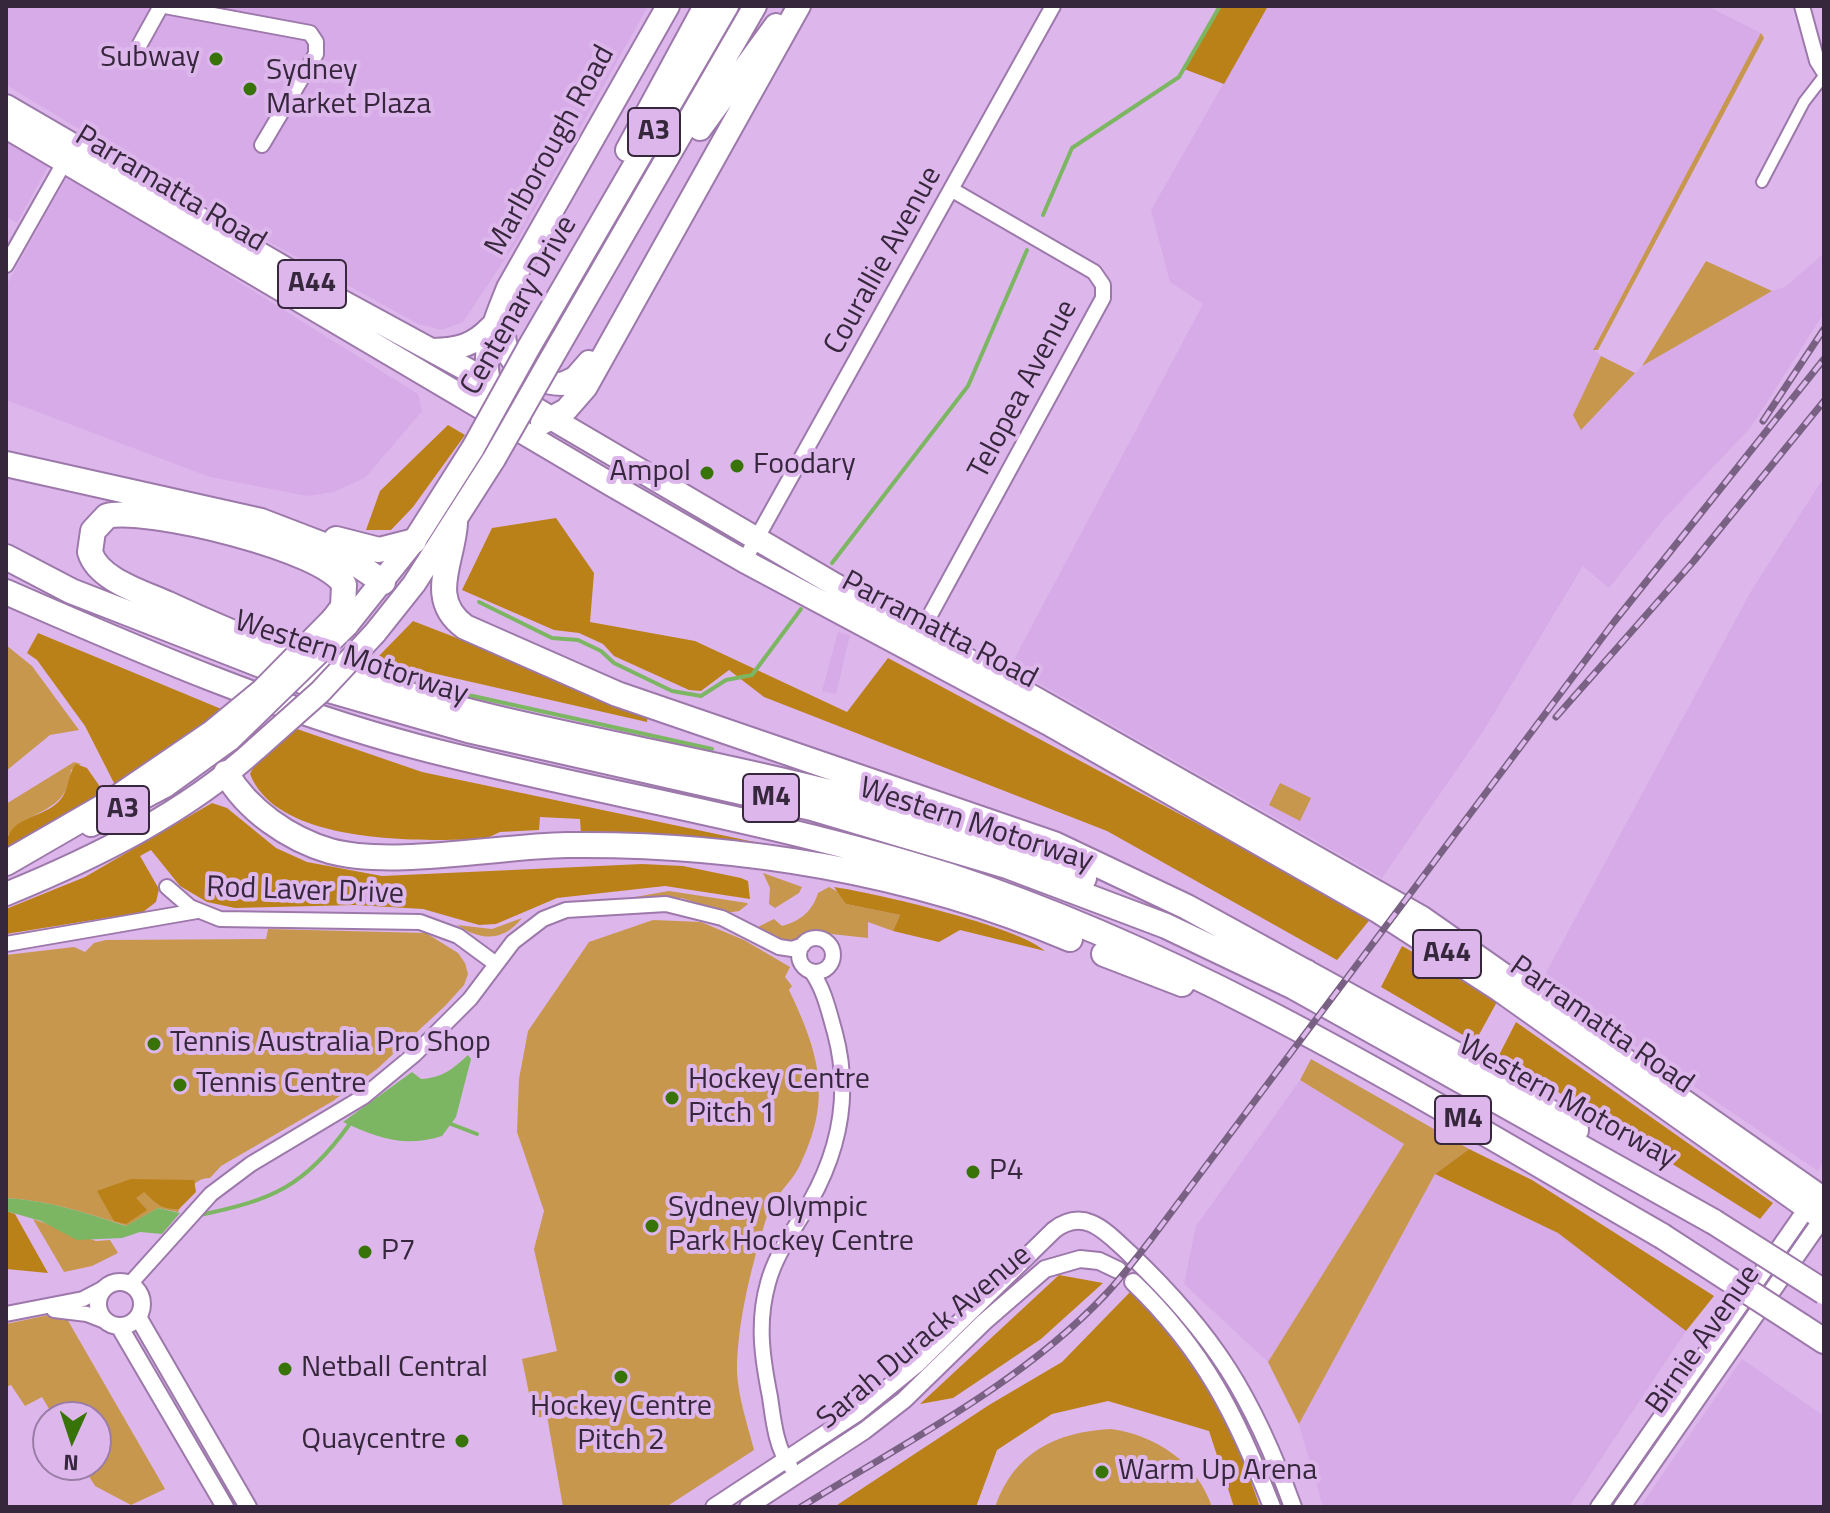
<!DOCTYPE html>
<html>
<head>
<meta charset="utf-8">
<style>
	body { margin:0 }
	#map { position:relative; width:1830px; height:1513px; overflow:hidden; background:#ddb7ec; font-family:"Titillium Web",sans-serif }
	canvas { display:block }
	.frame { position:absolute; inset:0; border:8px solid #36273c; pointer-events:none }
	.north { position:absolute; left:32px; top:1401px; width:80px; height:80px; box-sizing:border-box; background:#ddb7ec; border:2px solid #9a7da6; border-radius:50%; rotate:183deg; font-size:22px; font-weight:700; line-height:32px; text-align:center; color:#36273c }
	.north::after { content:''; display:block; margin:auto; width:28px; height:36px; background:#377306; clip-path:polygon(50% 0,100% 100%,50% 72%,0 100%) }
</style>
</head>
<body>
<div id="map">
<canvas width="1830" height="1513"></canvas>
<div class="frame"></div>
<div class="north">N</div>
</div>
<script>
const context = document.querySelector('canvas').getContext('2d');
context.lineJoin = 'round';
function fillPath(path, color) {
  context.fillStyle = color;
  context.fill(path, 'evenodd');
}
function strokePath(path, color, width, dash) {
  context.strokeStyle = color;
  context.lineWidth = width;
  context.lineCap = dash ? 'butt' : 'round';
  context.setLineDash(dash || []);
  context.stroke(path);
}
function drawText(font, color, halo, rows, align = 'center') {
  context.font = font + ' "Titillium Web",sans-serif';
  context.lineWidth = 8;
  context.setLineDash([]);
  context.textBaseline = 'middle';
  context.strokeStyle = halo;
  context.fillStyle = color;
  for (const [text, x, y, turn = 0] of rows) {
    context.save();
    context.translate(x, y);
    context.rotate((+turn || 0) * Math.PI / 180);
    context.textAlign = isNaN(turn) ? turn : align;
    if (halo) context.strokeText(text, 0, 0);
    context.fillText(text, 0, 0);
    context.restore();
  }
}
fillPath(new Path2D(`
	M6,6h642l-131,235 -54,81 -21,8 -24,-6 -176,-97 -236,-142z
	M1268,6h439l54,27 -168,316 8,7 -28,59 9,14 60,-63 130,-75 13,-4 39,-34v60l-73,114 -87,92 -55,69 -26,-22 -99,164 -102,148 -372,-211 193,-363 -33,-22 -19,-72z
	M6,139l43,26 -32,58 -11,-6z
	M68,175l350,219 4,17 -56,66 -32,15 -27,4 -97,-19 -204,-77v-114z
	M1824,477v685l-6,9 -277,-189 209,-389z
	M838,632l12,3 -14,59 -14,-3z
	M1300,1080l104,64 -136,218 -84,-78 12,-58z
	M1435,1174l123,59 128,98 -117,176h-246l-24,-83z
	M1742,1359l82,57v91h-184z`), '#d6abe7');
fillPath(new Path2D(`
	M1761,33l3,5 -166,312h-5z
	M1706,261l66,30 -130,75z
	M1601,356l34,17 -54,57 -8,-15z
	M6,645l26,21 47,64 -29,5 -44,36z
	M74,762l7,2 -10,6c-5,47 -42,36 -65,68v-34z
	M1280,783l31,15 -11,23 -31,-16z
	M763,873l39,14 -3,6 -24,15 -6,-4 1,-16z
	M829,887l11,6 6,11 54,11 -7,16 -25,-9v16l-55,-6 -23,12 -31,-12 -1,-5 16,-8 8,7c18,-5 30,-14 36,-33z
	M669,891l78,12 1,1 -9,7 -13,2 -44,-15 -47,-1z
	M522,918c-19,24 -41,23 -65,7l35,4z
	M653,920l48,2 43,18 46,27 -5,10 7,9 -3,4c30,63 44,108 11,175 -8,18 -28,32 -33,51 -15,48 -30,106 -30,156 1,25 11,54 17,78l-88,57h-103l-16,-91 -13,2 -12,-59 35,-8 -23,-102 10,-38 -27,-79 2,-53 9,-48 61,-89z
	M268,929l158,4 32,20 7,10 3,11 -4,11 -19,21 -68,63 -44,32 -112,65 -11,12c-19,0 -24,19 -32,34l-20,-4 -31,18c-40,-13 -80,-26 -121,-28v-243l68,-8 11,5 9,-9 12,-3 160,-1z
	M1311,1059l158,90 -34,25 -136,250 -31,-62 136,-218 -104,-64z
	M33,1219l63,22 14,-1 8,13 -26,13 -28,6z
	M63,1312l102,177 -34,16 -36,-19 -13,-21h14v-48h-42l-12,-20 -17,9 -14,-21 -5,2v-63z
	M1111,1429c44,6 86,33 101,78h-217c19,-55 61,-75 116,-78z`), '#c7974d');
fillPath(new Path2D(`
	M1220,6h48l-44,78 -40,-15z
	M448,425l17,10 -52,72 -22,23h-25l14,-39z
	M556,518l38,55 -4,49 105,19 152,71 41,-54 484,259 -35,43 -230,-129 -343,-134 -35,-27 -28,21 -12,-1 -75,-34 -11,-12 -24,-11 -25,-3 -92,-40 30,-62z
	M413,621l235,91 -1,10 -272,-62z
	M38,633l193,80 -177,113 -48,22c0,-30 32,-29 50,-44 14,-11 10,-28 20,-40l11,4 16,23 12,-6 -30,-59 -48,-66 -10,-7z
	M297,729l125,43 342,72 -183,-9 -1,-16 -40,-2 -1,13 -39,2 -15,7c-62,2 -207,7 -235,-65l4,-8z
	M212,803l15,5 49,40 31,14 75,14 260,-12 41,2 58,12 7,3 2,18 -85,-13 -108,12 -61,26 -17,1 -56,-16 -68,-4 -120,3 -28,-6 -27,-16 -29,-36 -11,6 19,33 -3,13 -13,10 -137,22v-25l79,-32z
	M834,887c41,6 183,39 211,64l-85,-21 -21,12 -46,-11 7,-16 -54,-11z
	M1402,946l96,54 -23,42 -94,-55z
	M1516,1022l257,181 -13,16 -261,-164z
	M1469,1149l63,31 182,116 -28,35 -128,-98 -123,-59z
	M131,1179l63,1 2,12 -17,17c-18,1 -23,-6 -35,-17l-8,6 11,12 -21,14 -12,-3 -17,-30z
	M6,1211l9,3 33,59 -42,-4z
	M1059,1275l44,8 -62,56 -88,59 -33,6z
	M1132,1290l40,42 54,80 34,95h-26l-25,-76 -101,-30 -56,13 -55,36 -21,57h-142l155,-102 73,-43z`), '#ba8118');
fillPath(new Path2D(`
	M468,1055l3,4 -15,58 -14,19c-38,12 -64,2 -99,-14l69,-50 9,7c21,-1 32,-10 47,-24z
	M6,1198c41,2 81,15 120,28l32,-18 22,5 -18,21 -22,-2 -18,6 -45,2 -36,-19 -35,-10z`), '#7db662');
strokePath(new Path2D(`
	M1043,215l29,-67 107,-71 41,-71
	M832,563l136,-177 59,-136
	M479,602l73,36 26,2 23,11 13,12 58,28 29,5 25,-16 26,-5 49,-66
	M396,679l316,70
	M451,1124l26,10
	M200,1215c73,-15 105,-29 149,-90`), '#7db662', 4);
const pedestrian = new Path2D(`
	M1762,182l42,-80 20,-26`);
const minor = new Path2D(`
	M165,6l145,27 6,9v12l-54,91
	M1802,6l15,55 7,11
	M140,44l21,-38
	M6,265l63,-111
	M744,561l309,-555
	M917,639l186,-341v-13l-9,-13 -140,-81
	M167,887l23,20 30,12 200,3 38,14 38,28
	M799 955a17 17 0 1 1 34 0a17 17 0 1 1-34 0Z
	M6,944l191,-33
	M129,1285l82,-91 40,-30 112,-67 52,-43 55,-55 43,-57 30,-23 23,-9 100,-6 56,14 57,29 13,2 11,-4
	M54,1310l33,4 18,7
	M6,1314l77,-15 23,-12
	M790,1466c-14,-17 -17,-48 -20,-69 -8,-40 -13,-75 -2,-114 8,-30 27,-54 42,-81 30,-53 41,-109 25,-169 -6,-21 -11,-45 -24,-62`);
const tertiary = new Path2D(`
	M1133,1282c71,68 104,135 139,225
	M98 1304a22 22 0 1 1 44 0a22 22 0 1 1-44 0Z
	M138,1317l110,190
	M119,1326l106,181
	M714,1507l143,-94 60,-49 137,-134c31,-24 53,3 76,24 85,81 123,143 163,253
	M748,1507l116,-76 40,-31 80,-78 61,-53 35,-10 19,2 19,9
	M1599,1507l204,-293 7,-4
	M1622,1507l196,-282 4,-14`);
const trunk = new Path2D(`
	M6,106l335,195 147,80 344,202 589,334 403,282
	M6,127l606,358 132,76 303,162 332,189 119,77 326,231
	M700,129l76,-104
	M627,150l78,-144
	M505,320c-7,37 20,63 57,64l13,-6 14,-16
	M529,347l198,-341
	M433,350c25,-1 40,-4 58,-23
	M551,359l204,-353
	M492,391c-14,-36 3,-70 16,-103l160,-282
	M542,423l24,-13 20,-23 213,-381
	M347,625l67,-84 59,-93
	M375,633l39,-49 80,-125
	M91,825l74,-39 65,-47
	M6,894c88,-36 180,-81 251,-146`);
const motorway = new Path2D(`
	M6,464l255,57 73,28 49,33
	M455,523c-2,38 -29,76 10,104l152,67 437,150 133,63 317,174 72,49
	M336,539l43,11 35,-9
	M6,557l65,34 244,95 153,44 344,78 195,58 159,60 128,61 420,235
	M6,592c135,59 269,117 412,155 176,46 357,73 532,129 254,83 482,228 712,360
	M333,620l10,-13 1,-22c-15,-35 -199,-79 -237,-69l-14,15 -3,21c8,28 54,41 78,52 85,40 172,72 262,97 138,38 281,59 419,96 80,21 160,49 235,81
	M226,773c21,37 63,66 104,78 62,17 169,-5 237,-6 170,-2 346,27 503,94
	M6,863l102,-59 104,-71
	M1258,952l48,20
	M1104,954l78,30
	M1801,1326l23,15`);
strokePath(pedestrian, '#9d79ab', 14);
strokePath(minor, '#9d79ab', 18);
strokePath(tertiary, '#9d79ab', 20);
strokePath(trunk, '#9d79ab', 26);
strokePath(motorway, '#9d79ab', 28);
strokePath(pedestrian, '#fff', 10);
strokePath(minor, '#fff', 14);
strokePath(tertiary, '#fff', 16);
strokePath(trunk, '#fff', 22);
strokePath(motorway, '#fff', 24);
const rail = new Path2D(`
	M1763,421l61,-92
	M1556,717l137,-155 131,-161
	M801,1507c103,-64 220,-123 304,-212 17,-18 32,-38 47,-57l462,-616 210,-263`);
strokePath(rail, '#796183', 7);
strokePath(rail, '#ddb7ec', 4, [12]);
const trunkBridge = new Path2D(`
	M473,448l56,-101
	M494,459l57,-100
	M230,739l117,-114
	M257,748l63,-56 55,-59`);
const motorwayBridge = new Path2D(`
	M212,733l51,-42 70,-71
	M1714,1222l110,70
	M1662,1236l139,90`);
strokePath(trunkBridge, '#9d79ab', 26, []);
strokePath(motorwayBridge, '#9d79ab', 28, []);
strokePath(trunkBridge, '#fff', 22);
strokePath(motorwayBridge, '#fff', 24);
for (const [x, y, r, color] of [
	[216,59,8,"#377306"],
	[250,89,8,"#377306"],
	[737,466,8,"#377306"],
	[707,473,8,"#377306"],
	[154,1044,8,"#377306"],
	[180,1085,8,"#377306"],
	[672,1098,8,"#377306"],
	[973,1172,8,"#377306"],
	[652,1226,8,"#377306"],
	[365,1252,8,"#377306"],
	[285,1369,8,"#377306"],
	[621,1377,8,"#377306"],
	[462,1441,8,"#377306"],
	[1102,1472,8,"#377306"]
]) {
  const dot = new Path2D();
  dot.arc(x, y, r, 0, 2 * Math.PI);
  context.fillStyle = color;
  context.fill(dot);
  strokePath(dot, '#ddb7ec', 3);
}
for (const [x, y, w] of [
	[654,132,52],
	[312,284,68],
	[771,798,56],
	[123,810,52],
	[1447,954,68],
	[1463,1120,56]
]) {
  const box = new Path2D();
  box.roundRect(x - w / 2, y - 24, w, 48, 6);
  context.fillStyle = '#ddb7ec';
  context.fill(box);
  strokePath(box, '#36273c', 2);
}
drawText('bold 28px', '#36273c', null, [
	["A3",654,132],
	["A44",312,284],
	["M4",771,798],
	["A3",123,810],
	["A44",1447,954],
	["M4",1463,1120]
]);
drawText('30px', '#36273c', '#ddb7ec', [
	["Subway",200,59,"right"],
	["Sydney",266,72],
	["Market Plaza",266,106],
	["Foodary",753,466],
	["Ampol",691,473,"right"],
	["Tennis Australia Pro Shop",170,1044],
	["Hockey Centre",688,1081],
	["Pitch 1",688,1115],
	["Tennis Centre",196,1085],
	["P4",989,1172],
	["Sydney Olympic",668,1209],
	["Park Hockey Centre",668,1243],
	["P7",381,1252],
	["Netball Central",301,1369],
	["Hockey Centre",621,1408,"center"],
	["Pitch 2",621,1442,"center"],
	["Quaycentre",446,1441,"right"],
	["Warm Up Arena",1118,1472]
], 'left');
drawText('30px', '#36273c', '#ddb7ec', [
	["Marlborough Road",551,151,-61],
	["Parramatta Road",170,190,31],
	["Courallie Avenue",884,261,-61],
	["Centenary Drive",520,306,-60],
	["Telopea Avenue",1024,390,-62],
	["Parramatta Road",939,631,28],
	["Western Motorway",351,659,18],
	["Western Motorway",976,826,18],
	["Rod Laver Drive",305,892,2],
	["Parramatta Road",1601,1026,35],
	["Western Motorway",1567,1103,29],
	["Sarah Durack Avenue",925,1338,-40],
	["Birnie Avenue",1704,1340,-55]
]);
</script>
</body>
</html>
